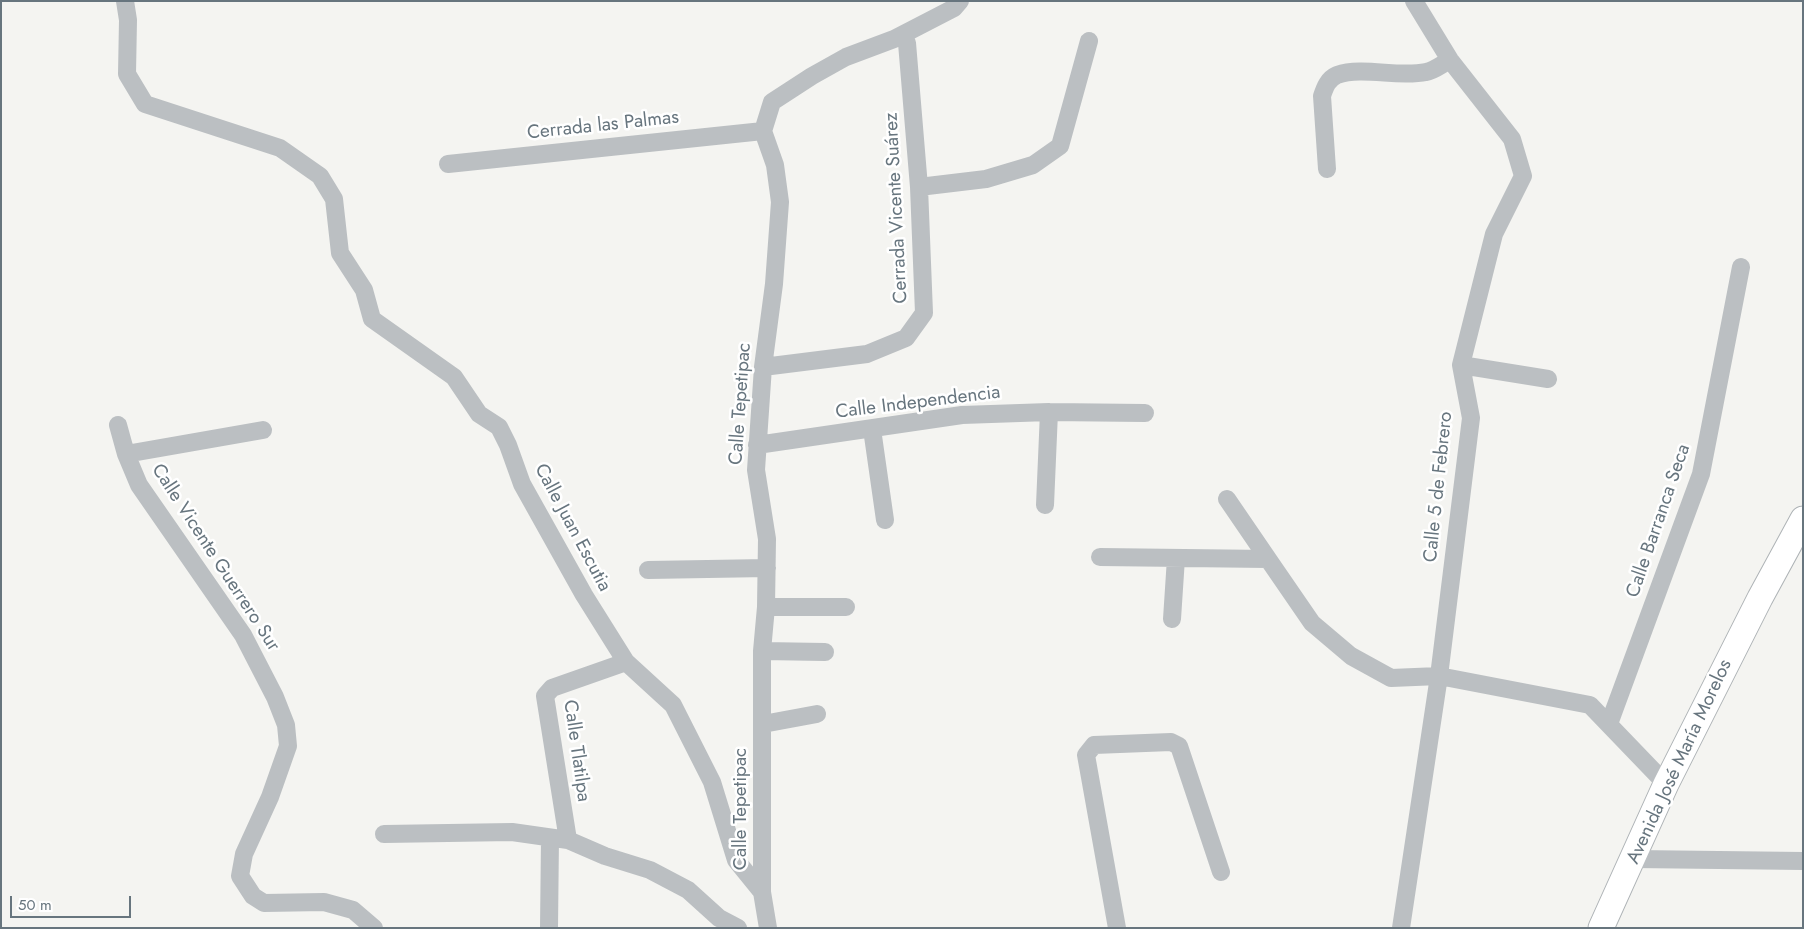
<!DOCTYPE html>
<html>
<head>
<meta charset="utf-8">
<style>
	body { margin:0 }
	#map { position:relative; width:1804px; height:929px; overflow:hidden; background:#f4f4f1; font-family:Jost,sans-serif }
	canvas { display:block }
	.frame { position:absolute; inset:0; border:2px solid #67757e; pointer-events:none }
	.scale { position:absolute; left:10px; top:896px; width:121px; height:22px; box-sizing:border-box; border:2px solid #67757e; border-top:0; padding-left:6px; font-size:15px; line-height:18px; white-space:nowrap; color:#67757e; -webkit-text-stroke:4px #fff; paint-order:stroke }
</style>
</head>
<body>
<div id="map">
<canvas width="1804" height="929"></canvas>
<div class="frame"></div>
<div class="scale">50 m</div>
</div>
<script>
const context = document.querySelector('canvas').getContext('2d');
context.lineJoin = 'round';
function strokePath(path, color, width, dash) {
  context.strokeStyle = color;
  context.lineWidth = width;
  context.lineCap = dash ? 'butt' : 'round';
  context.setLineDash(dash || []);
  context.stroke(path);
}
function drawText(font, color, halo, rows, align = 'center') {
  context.font = font + ' Jost,sans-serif';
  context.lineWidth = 5;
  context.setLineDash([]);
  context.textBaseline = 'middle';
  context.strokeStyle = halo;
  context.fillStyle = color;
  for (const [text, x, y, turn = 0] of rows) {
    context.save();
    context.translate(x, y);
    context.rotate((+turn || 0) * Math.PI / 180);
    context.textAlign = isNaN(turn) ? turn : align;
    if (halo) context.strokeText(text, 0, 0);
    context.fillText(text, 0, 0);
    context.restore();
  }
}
const secondary = new Path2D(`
	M1601,928l65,-144 94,-186 43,-79`);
strokePath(secondary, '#aeb3b6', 27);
strokePath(new Path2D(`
	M125,1l3,19 -1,54 18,30 135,44 40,28 14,23 6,54 24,37 8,29 82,58 25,37 20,13 9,18 14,39 62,111 42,67 47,43 39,77 24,78 26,32
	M448,164l315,-33
	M1327,169l-5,-73c3,-9 6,-17 15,-21 26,-9 61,3 89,-3 8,-1 16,-8 24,-12
	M919,187l67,-8 47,-14 27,-19 29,-105
	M1461,365l87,14
	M763,367l104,-13 39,-16 18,-25 -5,-126 -12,-144
	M118,425l8,29 13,31 104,150 32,62 11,28 2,21 -18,51 -26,57 -4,22 13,20 11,7 60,-1 29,8 21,18
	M872,429l13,91
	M757,445l205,-30 87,-3 96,1
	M126,454l137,-24
	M1227,499l41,60
	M1045,505l4,-93
	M1100,557l168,2 44,64 39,33 40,22 48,-2 151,29 76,79
	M648,570l119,-2
	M766,607h80
	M1172,619l4,-61
	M762,651l63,1
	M763,724l54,-10
	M1609,724l92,-250 40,-207
	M384,834l128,-2 56,8 37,16 45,14 38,20 31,28 19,10
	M568,840l-23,-144 7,-8 74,-26
	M1634,859l169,2
	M549,928l1,-90
	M768,928l-6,-36v-241l4,-44 1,-68 -11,-69 7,-103 11,-83 6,-82 -5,-37 -12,-34 9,-29 40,-26 34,-19 48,-18 60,-31 6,-7
	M1117,928l-31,-173 8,-10 77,-3 8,4 42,126
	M1401,928l38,-252 32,-258 -10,-53 33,-131 29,-58 -11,-37 -62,-79 -36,-59`), '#bbbfc2', 18);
strokePath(secondary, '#fff', 25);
drawText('19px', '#67757e', '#fff', [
	["Cerrada las Palmas",603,126,-6],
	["Cerrada Vicente Suárez",897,208,-93],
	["Calle Independencia",918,403,-7],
	["Calle Tepetipac",741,404,-86],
	["Calle 5 de Febrero",1439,487,-84],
	["Calle Barranca Seca",1659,521,-71],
	["Calle Juan Escutia",572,528,62],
	["Calle Vicente Guerrero Sur",215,558,57],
	["Calle Tlatilpa",576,751,82],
	["Avenida José María Morelos",1680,762,-65],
	["Calle Tepetipac",741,809,-90]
]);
</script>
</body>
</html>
